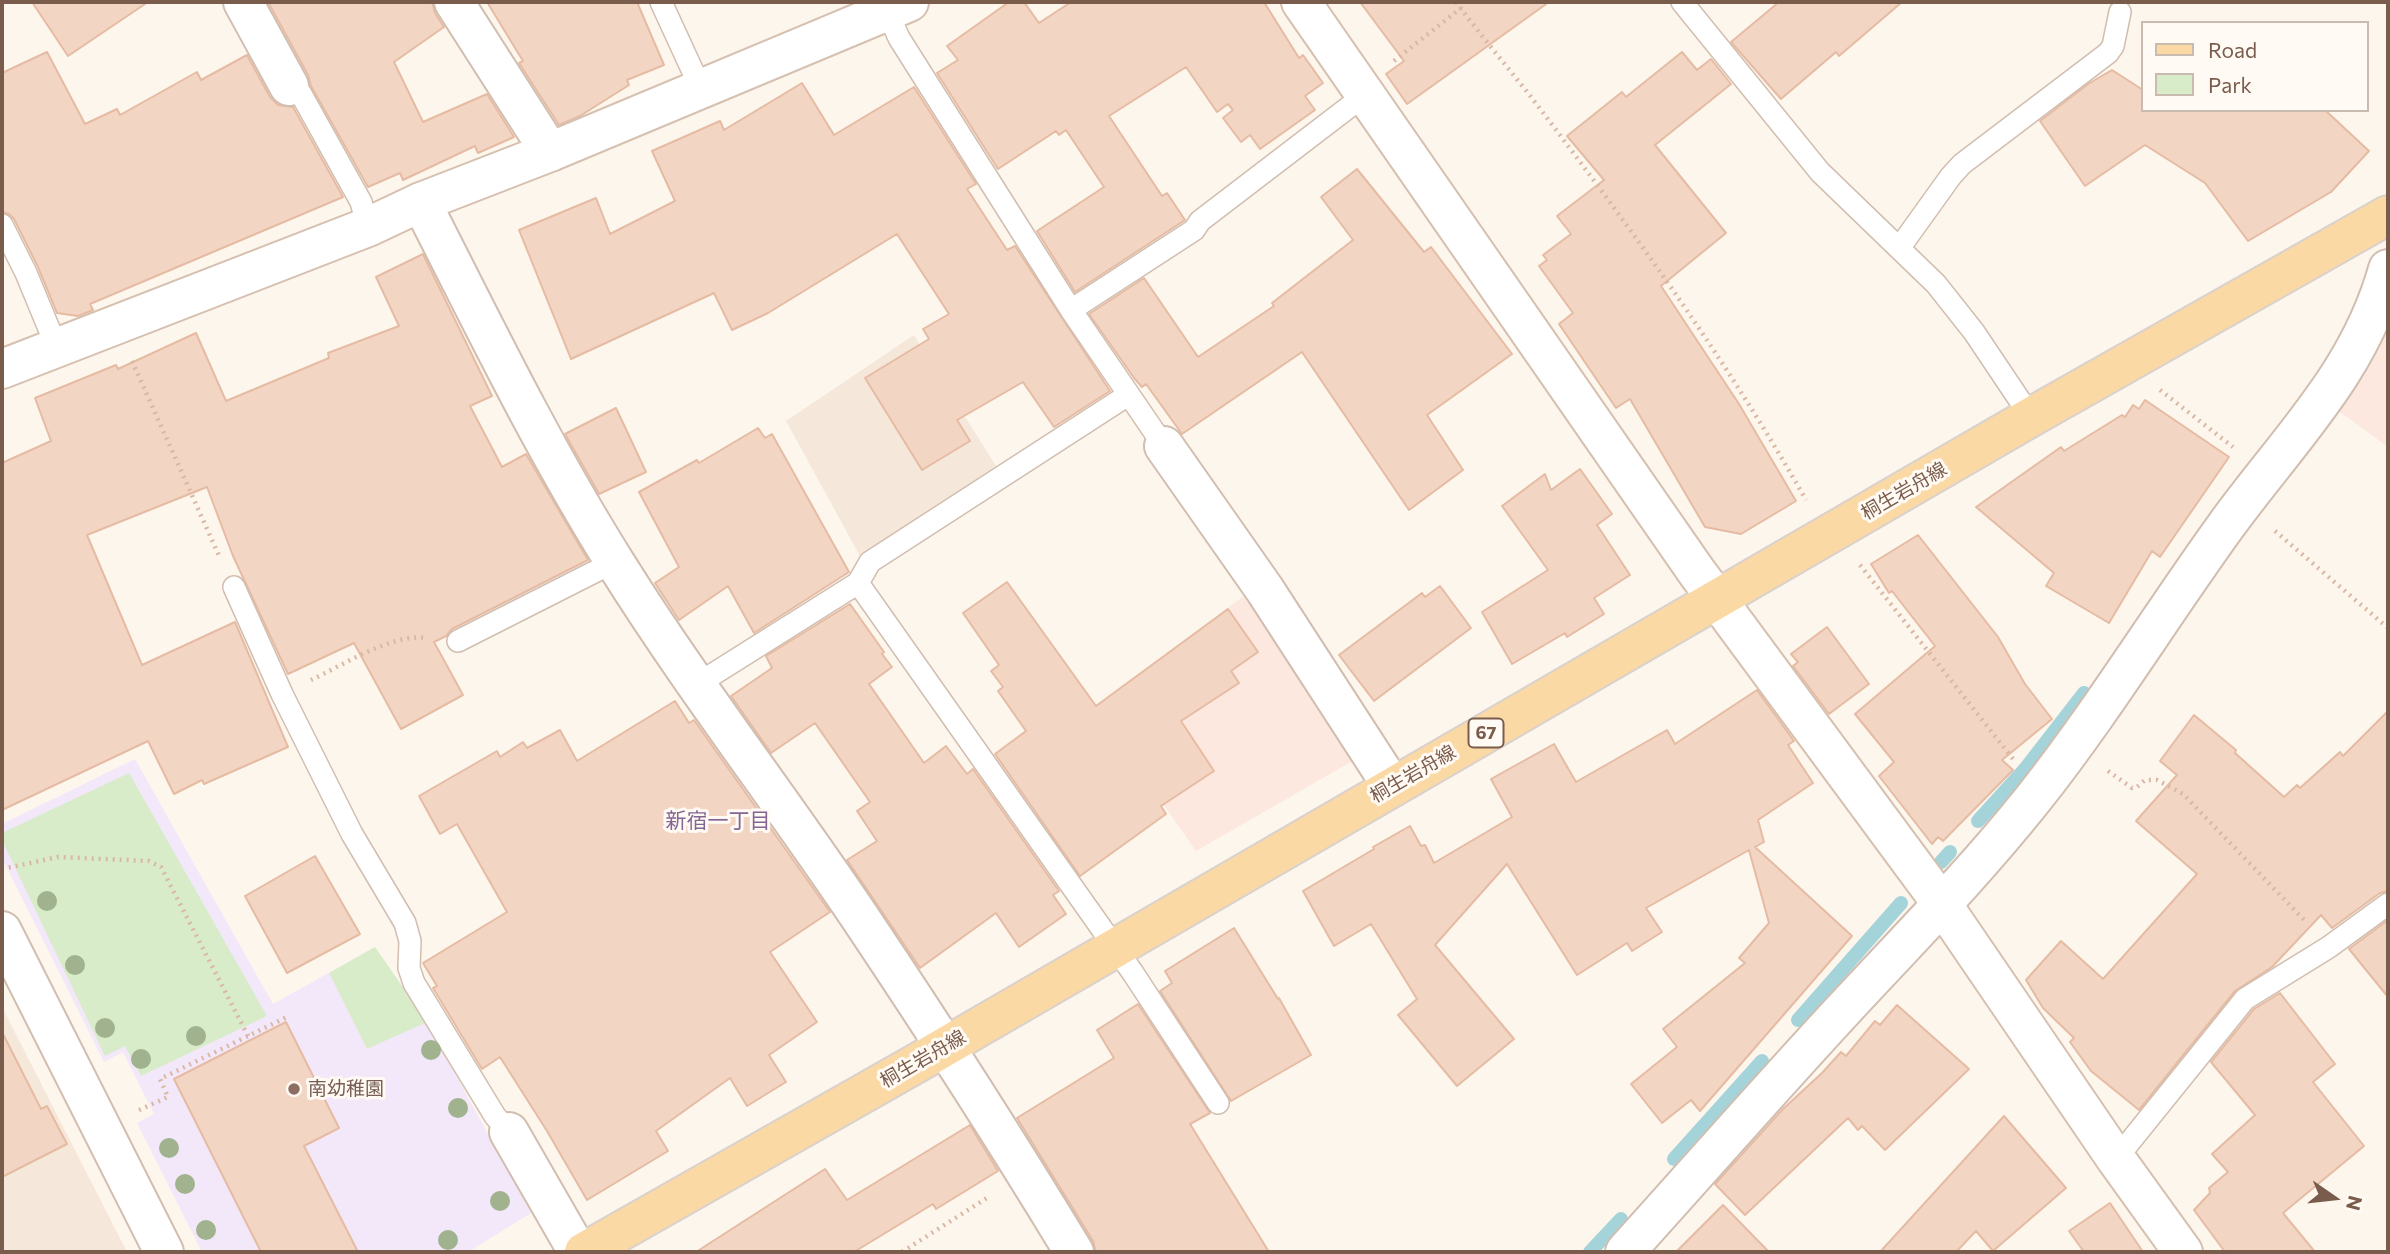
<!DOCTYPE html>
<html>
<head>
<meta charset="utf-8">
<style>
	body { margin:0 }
	#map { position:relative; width:2390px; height:1254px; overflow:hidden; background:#fdf6ec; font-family:Commissioner,sans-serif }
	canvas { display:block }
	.frame { position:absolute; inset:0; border:4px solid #7a5c4d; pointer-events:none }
	.legend { position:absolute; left:2141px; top:21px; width:228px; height:91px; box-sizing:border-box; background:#fffaf3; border:2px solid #cabbb1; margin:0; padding:9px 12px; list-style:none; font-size:21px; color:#7a5c4d }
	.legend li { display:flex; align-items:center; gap:14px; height:35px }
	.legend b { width:35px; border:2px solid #cabbb1 }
	.north { position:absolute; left:2299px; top:1163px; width:70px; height:70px; -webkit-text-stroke:5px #fffaf3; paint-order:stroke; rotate:104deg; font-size:19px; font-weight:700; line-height:28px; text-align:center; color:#7a5c4d }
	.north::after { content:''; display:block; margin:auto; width:24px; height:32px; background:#7a5c4d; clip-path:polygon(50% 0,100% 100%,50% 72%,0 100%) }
</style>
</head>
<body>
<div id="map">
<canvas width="2390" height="1254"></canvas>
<div class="frame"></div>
<ul class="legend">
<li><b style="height:9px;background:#fbd9a5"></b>Road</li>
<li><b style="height:19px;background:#d8ecc9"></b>Park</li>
</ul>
<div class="north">N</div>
</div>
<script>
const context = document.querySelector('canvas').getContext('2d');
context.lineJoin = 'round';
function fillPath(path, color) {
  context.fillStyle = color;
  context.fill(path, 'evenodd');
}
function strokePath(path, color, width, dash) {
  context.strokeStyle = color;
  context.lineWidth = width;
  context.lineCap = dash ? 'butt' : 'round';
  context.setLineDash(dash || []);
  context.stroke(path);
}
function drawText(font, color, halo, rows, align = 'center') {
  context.font = font + ' Commissioner,"Noto Sans JP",sans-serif';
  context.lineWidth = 6;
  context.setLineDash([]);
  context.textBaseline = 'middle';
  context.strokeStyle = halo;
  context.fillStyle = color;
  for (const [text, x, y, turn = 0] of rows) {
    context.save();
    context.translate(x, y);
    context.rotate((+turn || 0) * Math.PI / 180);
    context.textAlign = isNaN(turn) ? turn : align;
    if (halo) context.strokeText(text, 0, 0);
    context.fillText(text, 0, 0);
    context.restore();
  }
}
fillPath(new Path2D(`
	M914,335l82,131 -135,92 -75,-137z
	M2,1007l125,245h-125z`), '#f5e8da');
fillPath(new Path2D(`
	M2388,319v128l-52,-38z
	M1249,592l107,167 -160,92 -101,-144z`), '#fde8e0');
fillPath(new Path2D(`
	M135,759l138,245 102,-57 52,75 104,191 -63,39h-266l-65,-129 17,-9 -31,-62 -19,10 -102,-204v-34z`), '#f3e8fa');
fillPath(new Path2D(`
	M129,773l138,243 -126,60 -16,-30 -20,10 -103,-216v-7z
	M375,947l52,75 -60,27 -38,-76z`), '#d8ecc9');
strokePath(new Path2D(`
	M1978,821l47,-52 59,-76
	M1941,862l9,-10
	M1798,1020l103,-117
	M1674,1159l88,-98
	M1590,1252l31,-33`), '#a5d3da', 14);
const building = new Path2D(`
	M32,2h116l-80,54z
	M268,2h164l3,11 9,14 -50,35 29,60 64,-28 27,43 -36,16 -3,-7 -72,34 -3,-7 -32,14 -57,-101 -3,-11z
	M487,2h150l27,63 -37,15 2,5 -49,31 -21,9 -40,-62 4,-2z
	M1009,2h15l15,21 32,-21h193l35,56 4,-3 20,28 -18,13 10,14 -55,39 -10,-14 -9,7 -18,-24 10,-8 -5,-6 -11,8 -31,-45 -77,49 53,80 5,-3 18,27 -110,72 -38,-61 67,-44 -38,-57 -7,5 -3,-4 -58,38 -61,-96 21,-13 -11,-14z
	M1360,2h189l-142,102 -21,-30 18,-13z
	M1779,2h123l-63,54 -3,-4 -55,47 -50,-57z
	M47,52l38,72 32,-15 3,6 77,-43 4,8 46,-25 23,42 8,8 15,2 50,90 -253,107 3,6 -15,6 -21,-3 -19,-46 -24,-48 -5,-5 -7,-2v-139z
	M1682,52l15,18 14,-11 20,25 -76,61 71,88 -65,53 78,118 57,97 -55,33 -36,-7 -75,-128 -14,9 -57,-84 14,-11 -34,-47 8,-6 -4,-5 28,-21 -14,-18 47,-36 -37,-44 55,-44 4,5z
	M2112,70l31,20v20h182l44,41 -38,41 -83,49 -43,-58 -60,-38 -60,41 -45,-65 48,-37z
	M802,83l32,52 80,-48 62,97 -9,5 40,61 8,-4 95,145 -56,36 -31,-45 -66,38 13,21 -48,29 -57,-92 64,-39 -6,-10 26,-15 -52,-80 -129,79 -36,17 -18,-37 -143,66 -52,-129 77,-32 14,36 65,-33 -23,-50 68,-30 4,9z
	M1357,169l67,83 7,-5 81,107 -85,61 36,55 -54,40 -107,-158 -120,82 -36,-50 -4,3 -8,-9 -45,-64 55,-36 54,79 76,-51 -2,-3 81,-63 -32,-43z
	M423,254l69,142 -22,10 32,61 24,-13 62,106 -136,69 -6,7 -12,6 29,53 -62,34 -47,-86 -66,31 -55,-118 -26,-69 -120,48 55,130 93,-43 53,125 -84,37 -2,-4 -28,14 -26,-53 -146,69v-347l49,-22 -16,-43 81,-33 2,4 78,-36 30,68 103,-43 -1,-5 71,-27 -23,-49z
	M2145,400l84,57 -69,100 -8,-6 -43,72 -63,-37 8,-13 -78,-66 85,-60 3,4 58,-36 3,2 8,-12 6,4z
	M616,408l30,64 -47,22 -34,-60z
	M758,428l7,10 7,-4 77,138 -95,61 -26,-47 -49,34 -24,-37 24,-16 -40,-75 58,-32 2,3z
	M1580,469l32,45 -15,11 33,50 -36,23 10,16 -37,23 -2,-4 -53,31 -30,-52 66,-42 -46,-64 43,-32 6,16z
	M1918,535l80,102 27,47 27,35 -50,41 11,10 -70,71 -5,-4 -6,7 -53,-68 15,-14 -39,-48 80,-68 -43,-55 -3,2 -18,-29z
	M1007,582l89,124 132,-97 30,43 -27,19 8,12 -58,38 33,50 -53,35 5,8 -86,62 -85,-122 31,-23 -28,-40 5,-4 -12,-16 8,-6 -36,-52z
	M1440,586l31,42 -97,73 -35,-46 83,-62 3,4z
	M850,604l34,48 -2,2 10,13 -23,17 55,79 22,-17 21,28 6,-5 86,122 -6,4 13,19 -47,33 -23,-34 -76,55 -73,-108 30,-19 -20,-30 13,-9 -55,-79 -44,30 -40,-57 41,-28 -6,-12z
	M1827,627l42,57 -40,30 -36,-48 5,-4 -7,-8z
	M1757,690l37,51 -6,4 25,38 -55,37 6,22 -9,5 97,89 -152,175 -9,-11 -29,23 -31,-39 46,-37 -14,-18 82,-66 -6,-5 30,-35 -20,-73 -103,58 16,24 -30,19 -5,-8 -50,32 -70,-111 -72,81 79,94 -57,47 -59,-71 19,-16 -46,-75 -37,22 -31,-55 71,-42 -1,-2 37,-21 11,20 4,-1 9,18 78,-46 -21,-38 63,-35 22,38 91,-52 8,14z
	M675,701l14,22 5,-3 136,192 -60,40 47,70 -48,33 17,27 -39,24 -17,-28 -74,53 12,20 -81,49 -40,-69 -47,-74 -18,12 -49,-81 4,-2 -14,-23 84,-51 -50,-88 -17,10 -21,-38 78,-45 3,6 23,-15 4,6 33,-18 17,31z
	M2388,711v180l-8,2 -48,35 -11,-13 -49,52 -37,24 -96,119 -48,-39 -21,-29 4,-4 -31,-30 -17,-28 35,-39 42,38 94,-105 -61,-53 41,-46 -17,-14 34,-46 42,35 -1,3 49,44 13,-12 3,3 40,-36 3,4z
	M315,856l45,78 -73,39 -42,-77z
	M2388,920v77l-39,-48z
	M1234,928l44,71 1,-1 32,57 -80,46 -71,-110 12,-8 -7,-12z
	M2280,993l55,71 -22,18 51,64 -81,67 32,39h-90l-31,-42 16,-17 -1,-5 19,-16 -16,-18 43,-39 -44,-53 43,-53z
	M1138,1004l72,109 -20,11 79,128h-173l-3,-11 -76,-123 97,-60 -17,-28z
	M1897,1005l72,64 -84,81 -23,-24 -4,4 -10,-12 -103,97 -30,-31 68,-75 39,-36 19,-21 5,4 29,-35 5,4z
	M286,1022l53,106 -35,18 54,106h-97l-87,-173z
	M2,1032l39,77 6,-3 20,38 -65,33z
	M2004,1116l62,72 -73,63 -17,-20 -20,21h-76z
	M970,1125l28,46 -62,38 -3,-5 -79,48h-158l129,-83 22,31z
	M2110,1203l33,49h-59l-15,-21z
	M1723,1205l46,47h-93z`);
fillPath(building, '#f3d5c3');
strokePath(building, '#e6bba3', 2);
const lane = new Path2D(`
	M661,2l40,87
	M1682,2l138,170 116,112 38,48 57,85
	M887,11l12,27 172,272 93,136
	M289,86l12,8 60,108 7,25
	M2,225l24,48 31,75
	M1900,247l51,-71 11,-12 146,-111 5,-7 7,-34
	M1071,310l123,-80 6,-9 166,-127
	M858,583l275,390 85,130
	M234,587l48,107 70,140 53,89 5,18 -1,27 5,15 81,133 14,16
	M458,641l156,-79
	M696,685l162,-102 12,-21 258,-167
	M2116,1159l129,-160 84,-52 59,-43`);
const street = new Path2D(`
	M243,2l46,84
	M454,2l96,150
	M421,202c62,122 122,246 195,362 77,123 166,237 247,358 73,109 143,218 211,330
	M1164,446l101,144 127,196
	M2,931l162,321
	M509,1132l69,120
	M1625,1252c73,-81 145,-163 219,-243 64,-69 130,-136 189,-210 69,-87 127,-182 192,-272 62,-86 134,-153 163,-258`);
const secondary = new Path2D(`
	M1301,2l395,569 246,333 174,255 67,93
	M2,369l366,-142 53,-25 129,-50 359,-150`);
const primary = new Path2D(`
	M584,1252l333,-189 1114,-646 357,-202`);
strokePath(lane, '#d1beb0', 24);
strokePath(street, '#d1beb0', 42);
strokePath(secondary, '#d6c0b0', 42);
strokePath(primary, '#dad1cd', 42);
strokePath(new Path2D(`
	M1456,2c23,31 48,61 72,91 100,131 197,264 278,407
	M1394,61l67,-53
	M132,361l88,197
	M2160,390l73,57
	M2275,531l113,97
	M1860,565l153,194
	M311,680c30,-14 82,-47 115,-42
	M2108,771l24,17 5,-1 8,-7h12l26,14 123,128
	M2,869l56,-12 91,4 12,6 87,169
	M139,1110l29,-13 -8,-18 127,-62
	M902,1252l88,-56`), '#d9b8a5', 4.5, [2, 5]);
strokePath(lane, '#fff', 21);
strokePath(street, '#fff', 38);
strokePath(secondary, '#fff', 38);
strokePath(primary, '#fbd9a5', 38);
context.fillStyle = '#a0b28e';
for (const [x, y] of [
	[47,901],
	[75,965],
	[105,1028],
	[196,1036],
	[431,1050],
	[141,1059],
	[458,1108],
	[169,1148],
	[185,1184],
	[500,1201],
	[206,1230],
	[448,1240]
]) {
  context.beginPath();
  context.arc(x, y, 10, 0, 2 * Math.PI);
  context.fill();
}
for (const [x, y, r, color] of [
	[294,1089,7,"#8d6e63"]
]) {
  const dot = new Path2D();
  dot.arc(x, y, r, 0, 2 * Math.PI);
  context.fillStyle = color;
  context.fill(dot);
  strokePath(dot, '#fffaf3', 2.5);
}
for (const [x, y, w] of [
	[1486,733,35]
]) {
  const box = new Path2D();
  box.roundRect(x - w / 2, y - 14.5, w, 29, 5);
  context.fillStyle = '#fffaf3';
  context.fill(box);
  strokePath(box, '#7a5c4d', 2);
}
drawText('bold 18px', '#7a5c4d', null, [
	["67",1486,733]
]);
drawText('19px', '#7a5c4d', '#fffaf3', [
	["桐生岩舟線",1904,491,-30],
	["桐生岩舟線",1413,774,-30],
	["桐生岩舟線",923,1059,-30]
]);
drawText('19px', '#785e54', '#fffaf3', [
	["南幼稚園",308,1089]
], 'left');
drawText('21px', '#846695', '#fffaf3', [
	["新宿一丁目",718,821]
]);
</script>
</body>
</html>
